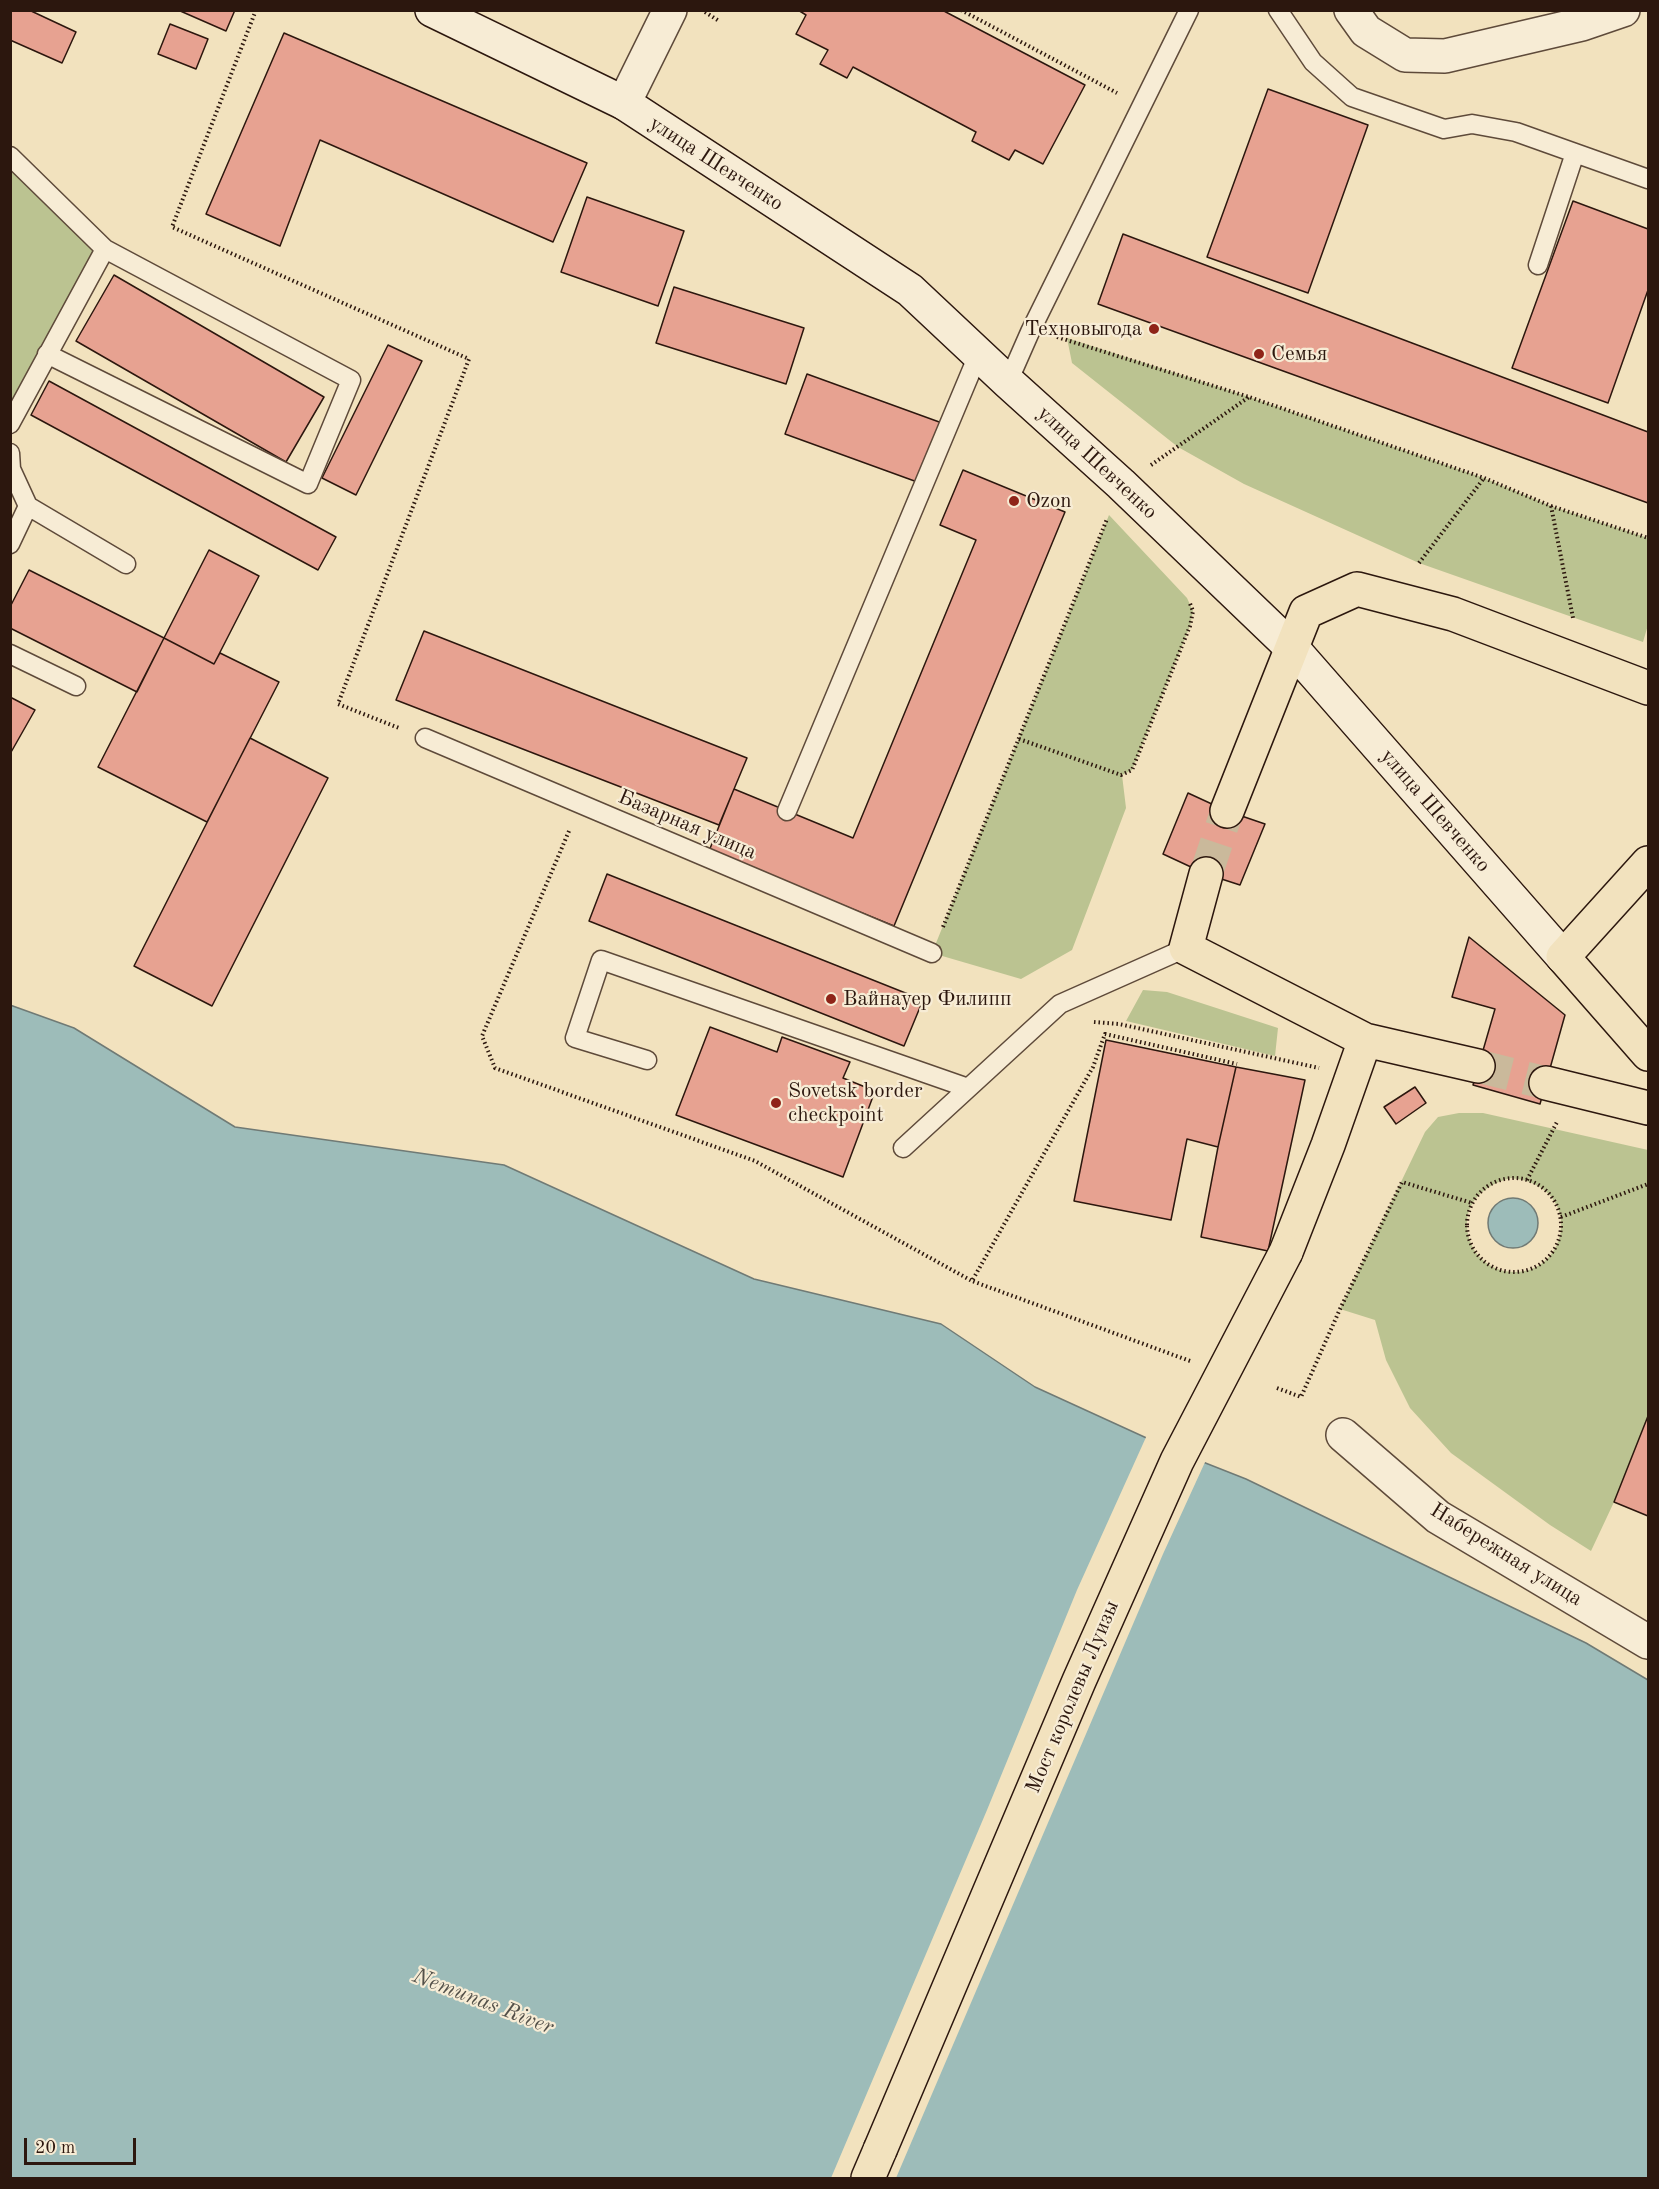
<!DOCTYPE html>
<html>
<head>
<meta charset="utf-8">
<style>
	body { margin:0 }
	#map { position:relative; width:1659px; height:2189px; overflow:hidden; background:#f2e2be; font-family:"Old Standard TT",serif }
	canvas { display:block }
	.frame { position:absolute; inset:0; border:12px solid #2c170e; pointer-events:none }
	.scale { position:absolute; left:24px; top:2138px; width:112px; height:27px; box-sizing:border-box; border:3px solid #2c170e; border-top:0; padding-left:8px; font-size:18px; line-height:21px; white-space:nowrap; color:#2c170e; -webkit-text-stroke:4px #f7ecd5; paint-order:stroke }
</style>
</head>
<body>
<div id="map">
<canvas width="1659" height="2189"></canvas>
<div class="frame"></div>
<div class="scale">20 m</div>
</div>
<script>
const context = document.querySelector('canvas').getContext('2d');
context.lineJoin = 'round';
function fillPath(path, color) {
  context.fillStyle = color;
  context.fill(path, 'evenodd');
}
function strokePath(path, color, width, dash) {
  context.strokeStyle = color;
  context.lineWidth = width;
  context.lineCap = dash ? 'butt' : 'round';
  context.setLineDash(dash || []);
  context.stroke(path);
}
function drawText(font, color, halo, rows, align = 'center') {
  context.font = font + ' "Old Standard TT",serif';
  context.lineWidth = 4.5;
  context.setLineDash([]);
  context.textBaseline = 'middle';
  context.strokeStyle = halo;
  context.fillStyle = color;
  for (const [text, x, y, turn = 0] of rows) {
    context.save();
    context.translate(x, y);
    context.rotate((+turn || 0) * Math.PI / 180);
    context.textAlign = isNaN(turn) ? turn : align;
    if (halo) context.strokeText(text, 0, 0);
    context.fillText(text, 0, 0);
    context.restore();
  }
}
fillPath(new Path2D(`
	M11,156l94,93 -94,175z
	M1067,338l182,59 235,81 67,28 97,32v87l-5,17 -224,-79 -175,-79 -66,-37 -106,-84z
	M1109,515l78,83 6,13 -3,15 -58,144 -10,5 4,33 -54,142 -51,29 -89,-26z
	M1143,990l24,2 111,36 -3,28 -149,-35z
	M1459,1113h24l165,37v266l-34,86 -23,49 -41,-26 -99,-72 -41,-45 -24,-48 -11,-40 -35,-11 85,-177 13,-15zM1511,1178c78,8 57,105 -7,93 -13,-3 -26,-12 -32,-25 -15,-35 5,-59 39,-68z`), '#bbc391');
const water = new Path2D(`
	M10,1005l64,23 161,99 269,38 250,114 187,45 94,63 140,64 71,28 340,164 62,37v498h-1637z
	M1488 1223a25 25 0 1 1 50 0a25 25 0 1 1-50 0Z`);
fillPath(water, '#9dbcb9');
strokePath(water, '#707a75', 1.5);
fillPath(new Path2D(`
	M1147,1435l59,25 -43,94 -267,624h-65l156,-368 90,-220z`), '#f2e2be');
const building = new Path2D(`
	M10,10h19l47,22 -14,31 -52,-23z
	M178,10h57l-9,21z
	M798,10h144l143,75 -42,79 -28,-14 -6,10 -37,-19 4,-9 -123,-65 -6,11 -27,-14 8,-14 -32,-16 10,-19z
	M170,24l38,15 -12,30 -38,-15z
	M284,33l303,130 -34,79 -233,-102 -40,106 -74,-32z
	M1268,89l100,36 -60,168 -101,-36z
	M587,197l97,34 -26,75 -97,-34z
	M1573,201l75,28v61l-40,113 -96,-35z
	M1123,234l525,198v71l-550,-199z
	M114,275l210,122 -38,65 -210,-121z
	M674,287l130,41 -18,56 -130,-41z
	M388,345l34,16 -66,134 -34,-17z
	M807,374l135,49 -22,60 -135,-49z
	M49,381l287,156 -18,33 -287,-155z
	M963,470l102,42 -171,414 -185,-75 25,-62 119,49 123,-298 -36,-15z
	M209,550l50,26 -45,88 -50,-26z
	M29,570l135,68 -27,54 -127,-64v-21z
	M424,631l323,127 -28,67 -323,-125z
	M164,638l50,26 6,-11 59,29 -72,140 -109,-55z
	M10,697l25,13 -25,44z
	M250,738l78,40 -116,228 -78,-40z
	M1188,793l39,18 38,13 -25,61 -34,-11 -43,-20z
	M607,874l316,126 -19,46 -315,-125z
	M1469,937l96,78 -25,89 -67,-19 22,-76 -43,-12z
	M710,1027l67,25 5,-15 68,25 -7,16 32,13 -32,86 -167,-62z
	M1106,1040l130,27 -18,80 -31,-8 -16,81 -97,-19z
	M1236,1067l69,13 -37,171 -67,-14 17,-90z
	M1415,1087l11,16 -30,21 -12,-17z
	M1648,1416v100l-34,-14z`);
fillPath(building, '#e7a291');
strokePath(building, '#2c170e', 1.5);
strokePath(new Path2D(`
	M1206,874l21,-63
	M1478,1066l68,17`), '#cab99b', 33, [33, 16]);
const lane = new Path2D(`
	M1278,10l35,52 39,35 92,32 28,-5 44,8 132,47
	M10,156l95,93 -95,175
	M1538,265l37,-112
	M47,354l261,130 43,-104 -246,-131
	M1008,382l22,-50 159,-322
	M10,453l1,16 17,37 98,58
	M10,544l18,-38
	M10,654l66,32
	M425,738l507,215
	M787,811l191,-456
	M647,1060l-72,-22 26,-78 367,128
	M903,1148l157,-144 126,-56`);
const street = new Path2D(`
	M1351,10l15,21 39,24 40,1 137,-32 41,-14
	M624,103l46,-93
	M1343,1435l95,82 210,125`);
const secondary = new Path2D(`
	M432,10l192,93 286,187 98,92 113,102 172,165 270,308`);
const primary = new Path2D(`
	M1227,811l79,-199 51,-23 96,25 195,74
	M1648,863l-85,94 85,97
	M1206,874l-20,74 179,92 113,26
	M1546,1083l102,25
	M1286,1252l42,-107 37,-105`);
const highway = new Path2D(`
	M868,2178l12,-28`);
strokePath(lane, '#5e4a3a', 21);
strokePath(street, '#5e4a3a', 36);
strokePath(secondary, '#2c170e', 36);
strokePath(primary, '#2c170e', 36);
strokePath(highway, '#2c170e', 36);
strokePath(new Path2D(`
	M256,10l-84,217 297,132 -131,345 61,24
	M961,10l156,83
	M705,12l14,9
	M1057,337l192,60 235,81 67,28 97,32
	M1151,465l98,-68
	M1551,506l22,112
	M1419,563l65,-85
	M1019,739l102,36 11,-5 58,-144 3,-15 -4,-10
	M569,831l-87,205 13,32 260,93 217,120
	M943,927l164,-408
	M1094,1022l25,2 200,44
	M1467 1225a47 47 0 1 1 94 0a47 47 0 1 1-94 0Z
	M1527,1180l30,-58
	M1561,1217l87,-33
	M1190,1361l-218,-80 121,-214 12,-33 132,30
	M1277,1388l24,9 39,-88 62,-127 70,21`), '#2c170e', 4, [1.5, 3]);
strokePath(lane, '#f7ecd5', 18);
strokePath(street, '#f7ecd5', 33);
strokePath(secondary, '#f7ecd5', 33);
strokePath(primary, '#f2e2be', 33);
strokePath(highway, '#f2e2be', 33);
const primaryBridge = new Path2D(`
	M880,2150l199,-469 98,-220 109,-209`);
strokePath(primaryBridge, '#2c170e', 36, []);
strokePath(primaryBridge, '#f2e2be', 33);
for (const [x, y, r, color] of [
	[1154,329,6,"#8f2418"],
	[1259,354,6,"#8f2418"],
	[1014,501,6,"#8f2418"],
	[831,999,6,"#8f2418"],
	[776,1103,6,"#8f2418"]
]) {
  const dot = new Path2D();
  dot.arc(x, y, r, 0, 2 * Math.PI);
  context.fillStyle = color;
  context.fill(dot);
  strokePath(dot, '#f7ecd5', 2);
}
drawText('21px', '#2c170e', '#f7ecd5', [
	["улица Шевченко",716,164,33],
	["улица Шевченко",1097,463,43],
	["улица Шевченко",1435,811,49],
	["Базарная улица",687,825,23],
	["Набережная улица",1506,1555,32],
	["Мост королевы Луизы",1073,1697,-67]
]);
drawText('21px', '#2c170e', '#f7ecd5', [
	["Техновыгода",1142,329,"right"],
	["Семья",1271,354],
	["Ozon",1026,501],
	["Вайнауер Филипп",843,999],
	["Sovetsk border",788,1091],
	["checkpoint",788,1115]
], 'left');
drawText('italic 22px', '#54514a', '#f7ecd5', [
	["Nemunas River",483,2002,21]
]);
</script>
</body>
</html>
